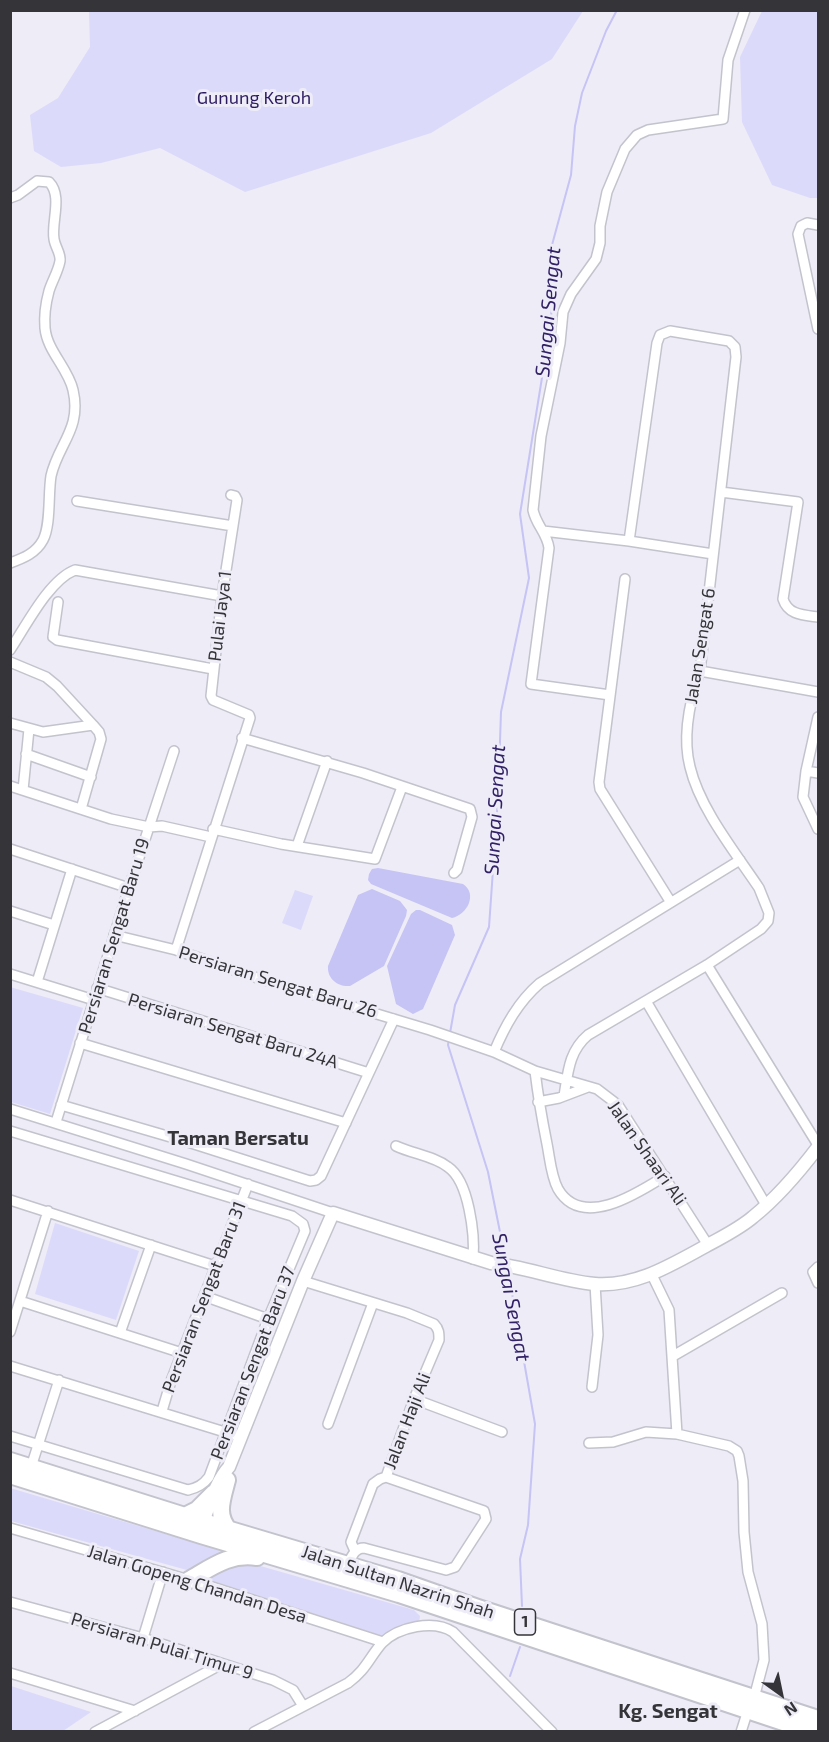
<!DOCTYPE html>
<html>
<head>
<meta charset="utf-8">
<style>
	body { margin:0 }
	#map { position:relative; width:829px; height:1742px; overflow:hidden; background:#edecf7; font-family:"Exo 2",sans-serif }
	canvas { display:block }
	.frame { position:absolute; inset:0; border:12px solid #353539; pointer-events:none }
	.north { position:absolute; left:751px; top:1664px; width:60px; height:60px; -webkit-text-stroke:4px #edecf7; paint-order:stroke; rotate:147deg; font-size:16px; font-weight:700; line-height:24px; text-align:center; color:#353539 }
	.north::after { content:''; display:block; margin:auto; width:21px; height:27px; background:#353539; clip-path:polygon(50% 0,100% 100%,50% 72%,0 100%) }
</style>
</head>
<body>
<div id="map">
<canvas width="829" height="1742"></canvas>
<div class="frame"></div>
<div class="north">N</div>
</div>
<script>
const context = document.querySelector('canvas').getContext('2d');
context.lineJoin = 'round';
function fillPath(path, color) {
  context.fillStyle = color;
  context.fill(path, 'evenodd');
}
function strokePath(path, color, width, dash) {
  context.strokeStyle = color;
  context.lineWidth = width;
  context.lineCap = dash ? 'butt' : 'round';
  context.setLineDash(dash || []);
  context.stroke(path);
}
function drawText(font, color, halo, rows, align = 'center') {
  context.font = font + ' "Exo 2",sans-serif';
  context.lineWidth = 6;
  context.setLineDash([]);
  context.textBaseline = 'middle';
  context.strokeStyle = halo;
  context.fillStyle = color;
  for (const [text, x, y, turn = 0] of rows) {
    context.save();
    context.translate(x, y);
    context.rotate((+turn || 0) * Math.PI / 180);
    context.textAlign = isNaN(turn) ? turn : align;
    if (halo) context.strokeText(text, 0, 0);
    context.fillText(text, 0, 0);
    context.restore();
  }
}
fillPath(new Path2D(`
	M89,11v-1l494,1 -31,48 -121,74 -186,59 -85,-44 -59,15 -40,4 -27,-16 -4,-36 28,-17 32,-51z
	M762,11h56v187h-8l-38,-13 -30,-63 -2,-65z
	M295,890l18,6 -12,34 -19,-7z
	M10,987l73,21 -33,106 -39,-12z
	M55,1223l84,28 -23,69 -81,-26z
	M10,1488l220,65 -36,19 -183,-51z
	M243,1561l171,49 6,6 -1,7 -21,5 -15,8 -180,-58z
	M11,1686l80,26 -28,19h-52z`), '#dcdafa');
fillPath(new Path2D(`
	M378,868l85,16c15,10 4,31 -11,34l-81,-34 -3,-4 1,-6 3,-5z
	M372,889l28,12 7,9 -1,6 -22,50 -34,20c-13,1 -23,-8 -22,-20l30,-71z
	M416,910h4l32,15 3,10 -32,74 -10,5 -17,-10 -9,-38 24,-52z`), '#c6c3f5');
strokePath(new Path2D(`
	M450,1033l5,-28 34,-78 9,-129 3,-86 28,-134 -9,-64 30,-186 4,-45 -2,-38 19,-70 4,-49 7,-33 24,-62 11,-21
	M449,1039l-1,6 40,127 18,90
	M508,1270l27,154 -7,101 -8,34 2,47
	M510,1676l10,-29`), '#c6c3f5', 2);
const street = new Path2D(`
	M10,198l8,-3 19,-14 12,1c14,14 2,40 5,57 1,8 7,14 6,22 -2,11 -8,20 -11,30 -3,11 -5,25 -4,37 2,23 23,40 28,62 9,39 -15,54 -22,86 -3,18 0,49 -8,64 -7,13 -19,18 -33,23
	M818,225l-11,-2 -6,3 -3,8 20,95
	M721,492l77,10 -15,97c5,16 20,16 35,18
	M77,501l156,25
	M543,531l86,10 84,13
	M625,579l-26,203 1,7 70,112
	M58,602l-5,35 4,3 156,29
	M10,650c16,-24 39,-70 65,-80l147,26
	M10,662l36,15 11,9 36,39
	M700,671l118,21
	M610,695l-79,-11 18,-136c-2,-15 -13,-23 -16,-38l8,-74 19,-93 3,-31 8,-18 25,-35 4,-16v-17l7,-34 18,-43 12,-14 11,-5 75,-11 5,-59 17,-50
	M818,717l-12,54 -3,26 15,32
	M10,723l33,9 50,-7 6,7 2,7 -20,70
	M242,738l121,35 107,36 2,8 -15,53 -3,3
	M26,754l65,23
	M806,771l12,2
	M10,786l101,33 38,8 13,-1 49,11
	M23,790l6,-61
	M213,829l68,15 94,15 27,-72
	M297,846l30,-85
	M10,849l119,39
	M10,911l44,14
	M114,935l62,15 75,26 179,54 64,22 41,19 62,18 21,16 90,140
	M176,950l74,-232 -1,-3 -36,-15 -2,-4 11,-100 15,-96 -2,-4 -4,-1
	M707,965l111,180
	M10,974l84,26
	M37,982l35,-113
	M97,988l272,85
	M646,1001l120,204
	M80,1043l266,80
	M494,1052c11,-26 24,-50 46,-69l200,-123
	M535,1071c3,25 7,48 12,73 3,15 4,32 11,45 24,41 80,4 107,-13
	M564,1096c4,-24 5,-45 24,-61l119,-70 54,-36 7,-8 1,-8 -10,-25c-24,-36 -59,-79 -69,-121 -8,-31 0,-67 10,-96l36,-314 -1,-10 -6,-6 -59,-10 -10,4 -3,8 -28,198
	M538,1102l21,-4 29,-11
	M61,1105l130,38 119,38 6,-1 5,-4 73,-157
	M10,1109l176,55 147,49
	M56,1122l73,-234 45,-137
	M10,1131l282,85 11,8 2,7 -37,88 -59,158c-6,8 -12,11 -21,13l-178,-54
	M396,1146c17,8 38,10 52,21 21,14 27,68 25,92
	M10,1200l205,66
	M818,1267l-5,5 5,11
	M303,1281l104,32 27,11c5,5 5,9 5,16l-25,59 -28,78 98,34 2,8 -31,48 -9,3 -82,-22c-10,0 -12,9 -17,17
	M204,1296l64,23
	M20,1301l162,52
	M10,1332l38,-121
	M120,1333l31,-88
	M673,1356l109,-63
	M10,1366l231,71
	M592,1387l6,-52 -3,-51
	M414,1399l88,33
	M162,1411l9,-30 77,-197
	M328,1424l45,-121
	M677,1434l52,12 8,5 2,5 4,25 1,51 4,40 14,52 2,36 -10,38
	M589,1443l24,-1 33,-10 31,2 -8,-124 -17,-35
	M31,1467l28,-87
	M10,1528l193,56 180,58
	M355,1551l-4,-9 22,-58 7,-5 6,-2
	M10,1602l133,36 130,42 20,10 10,16
	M143,1638l20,-66
	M10,1673l125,38
	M95,1732l125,-67
	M254,1732l94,-49c18,-13 21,-25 34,-40 16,-16 52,-24 71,-11l99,100
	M741,1732l7,-22`);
const secondary = new Path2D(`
	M203,1522c7,-18 13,-41 26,-55l74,-186 30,-68 158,50c36,4 69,18 104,21 41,3 76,-19 111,-38 16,-9 33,-17 47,-29 25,-20 46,-45 65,-70`);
const highway = new Path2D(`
	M10,1461l200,63 188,56 80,28 340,111
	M10,1475l191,60 198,59 414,138
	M227,1480c-5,19 -12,36 3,51
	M185,1516l12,-6 17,-17
	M189,1580c23,-13 40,-27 68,-23`);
strokePath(street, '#c3c3cd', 12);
strokePath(secondary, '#c3c3cd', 15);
strokePath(highway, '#c3c3cd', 20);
strokePath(street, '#fff', 9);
strokePath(secondary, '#fff', 12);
strokePath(highway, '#fff', 16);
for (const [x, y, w] of [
	[525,1622,21]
]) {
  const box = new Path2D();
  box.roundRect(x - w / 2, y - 13, w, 26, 4.5);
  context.fillStyle = '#edecf7';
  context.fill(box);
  strokePath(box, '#353539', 1.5);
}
drawText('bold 16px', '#353539', null, [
	["1",525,1622]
]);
drawText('18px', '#2b1a60', '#edecf7', [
	["Gunung Keroh",254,98]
]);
drawText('18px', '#353539', '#edecf7', [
	["Pulai Jaya 1",220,616,-83],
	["Jalan Sengat 6",700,646,-81],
	["Persiaran Sengat Baru 19",114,936,-73],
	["Persiaran Sengat Baru 26",278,982,17],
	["Persiaran Sengat Baru 24A",233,1031,17],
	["Jalan Shaari Ali",647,1153,55],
	["Persiaran Sengat Baru 31",204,1297,-69],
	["Persiaran Sengat Baru 37",253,1363,-69],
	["Jalan Haji Ali",407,1421,-69],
	["Jalan Sultan Nazrin Shah",398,1582,18],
	["Jalan Gopeng Chandan Desa",197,1584,17],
	["Persiaran Pulai Timur 9",162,1646,17]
]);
drawText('italic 20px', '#312167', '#edecf7', [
	["Sungai Sengat",548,312,-85],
	["Sungai Sengat",495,810,-87],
	["Sungai Sengat",511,1297,79]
]);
drawText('bold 20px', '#353539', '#edecf7', [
	["Taman Bersatu",238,1138],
	["Kg. Sengat",668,1711]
]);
</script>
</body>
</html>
